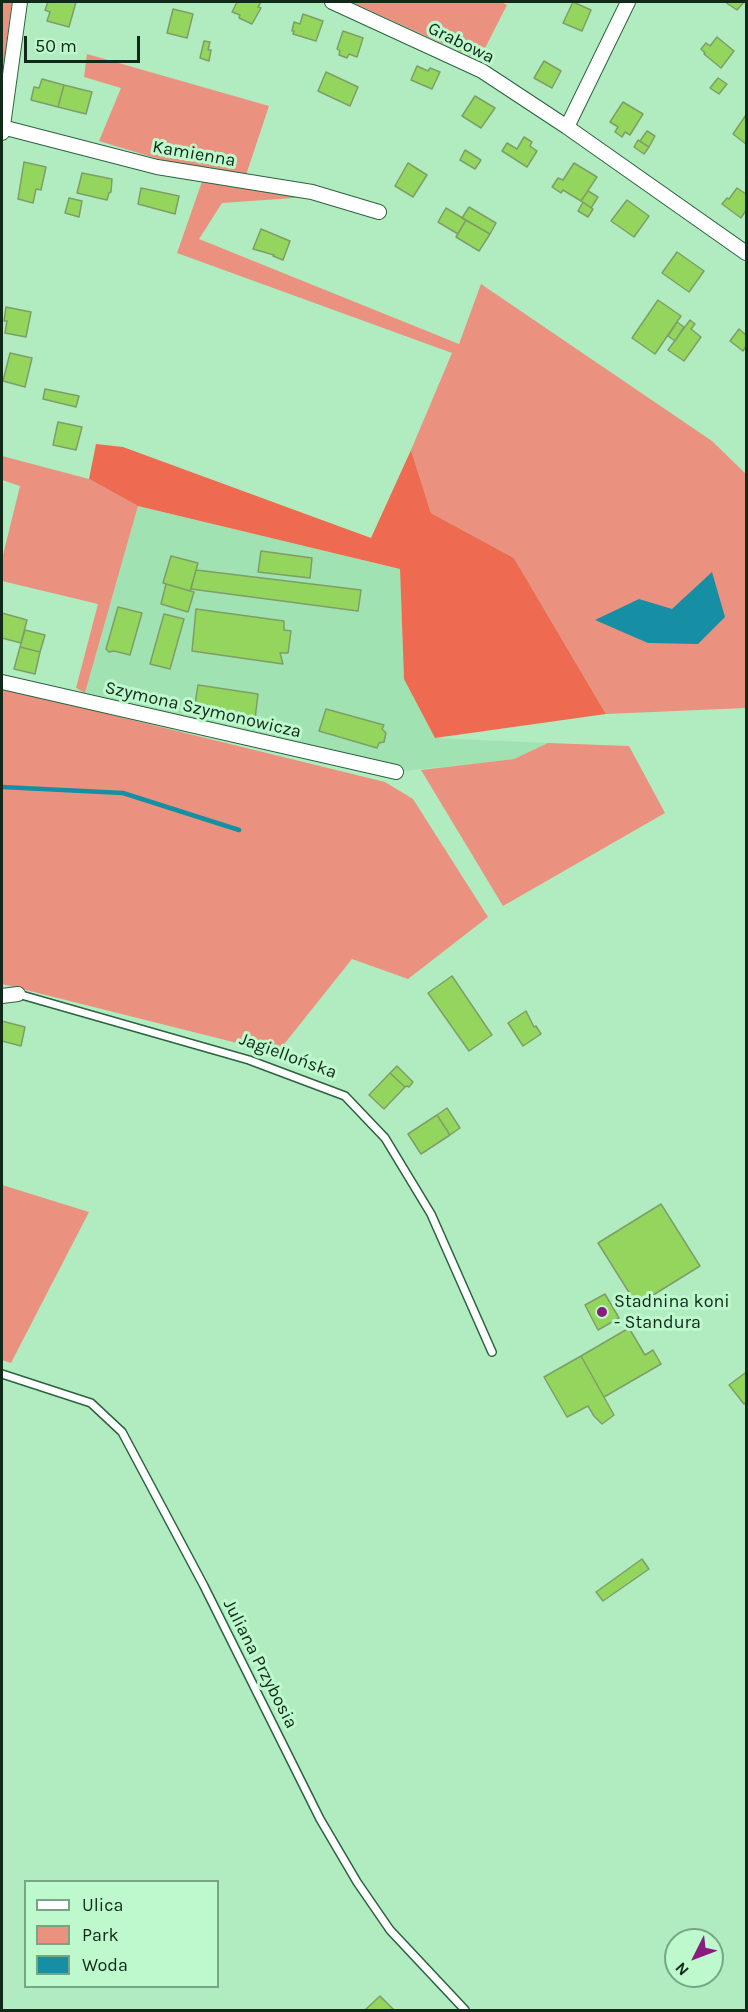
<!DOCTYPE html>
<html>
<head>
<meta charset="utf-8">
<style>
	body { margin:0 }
	#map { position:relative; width:748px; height:2012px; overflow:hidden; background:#b0ecc0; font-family:Karla,sans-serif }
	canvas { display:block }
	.frame { position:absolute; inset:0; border:3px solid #112919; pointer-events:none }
	.legend { position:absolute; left:24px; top:1880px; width:195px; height:108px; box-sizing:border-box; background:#bdf9cd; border:2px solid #78a685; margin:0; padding:8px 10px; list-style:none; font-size:18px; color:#112919 }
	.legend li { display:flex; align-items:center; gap:12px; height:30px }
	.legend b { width:30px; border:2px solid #78a685 }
	.north { position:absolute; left:664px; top:1928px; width:60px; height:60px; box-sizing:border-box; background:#bdf9cd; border:2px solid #78a685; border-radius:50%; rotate:228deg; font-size:16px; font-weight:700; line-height:24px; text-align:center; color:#112919 }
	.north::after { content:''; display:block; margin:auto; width:21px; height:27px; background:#8a1c7f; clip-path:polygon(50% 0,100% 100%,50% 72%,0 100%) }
	.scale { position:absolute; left:24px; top:36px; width:116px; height:27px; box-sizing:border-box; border:3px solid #112919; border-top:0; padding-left:8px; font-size:18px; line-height:21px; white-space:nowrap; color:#112919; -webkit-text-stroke:4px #bdf9cd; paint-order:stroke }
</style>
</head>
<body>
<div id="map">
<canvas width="748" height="2012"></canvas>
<div class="frame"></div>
<ul class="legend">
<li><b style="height:8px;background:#fff"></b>Ulica</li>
<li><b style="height:16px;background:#ea927f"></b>Park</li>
<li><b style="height:16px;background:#168fa4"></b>Woda</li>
</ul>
<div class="north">N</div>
<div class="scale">50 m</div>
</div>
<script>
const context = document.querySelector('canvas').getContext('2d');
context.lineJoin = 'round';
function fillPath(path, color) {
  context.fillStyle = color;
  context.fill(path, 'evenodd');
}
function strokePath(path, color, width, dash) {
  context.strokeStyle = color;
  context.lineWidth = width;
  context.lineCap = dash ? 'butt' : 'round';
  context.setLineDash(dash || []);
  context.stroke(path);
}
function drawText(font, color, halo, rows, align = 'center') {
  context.font = font + ' Karla,sans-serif';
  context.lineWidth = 6;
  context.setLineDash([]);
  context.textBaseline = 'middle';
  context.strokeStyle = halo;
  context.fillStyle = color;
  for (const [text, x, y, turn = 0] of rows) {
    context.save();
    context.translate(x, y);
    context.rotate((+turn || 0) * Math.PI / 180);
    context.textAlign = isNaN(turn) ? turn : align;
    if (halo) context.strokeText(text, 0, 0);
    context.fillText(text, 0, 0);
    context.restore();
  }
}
fillPath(new Path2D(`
	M138,506l262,63 4,109 31,60 113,5 -34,16 -118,13 -313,-71z`), '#a0e2b2');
fillPath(new Path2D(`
	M2,2h10l-10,74z
	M351,2h150l6,3 -28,55z
	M87,54l182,52 -23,69 62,22 -86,6 -23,36 260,105 22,-60 231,157 34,33v234l-140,6 -92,-156 -83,-45 -20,-63 41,-97 -275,-100 28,-80 -106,-32 22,-53 -37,-11z
	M2,456l87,23 49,27 -53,187 -9,-5 22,-84 -96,-23v-22l18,-73 -18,-6z
	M2,688l383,94 28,17 75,118 -80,62 -56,-20 -75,94 -275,-69z
	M548,743l81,3 36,67 -162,93 -82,-136 93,-11z
	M2,1185l87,27 -78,151 -9,-3z`), '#ea927f');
fillPath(new Path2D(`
	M96,444l27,3 248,91 40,-88 20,63 83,45 92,156 -171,24 -31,-59 -4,-110 -262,-63 -49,-27z`), '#ee6b51');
fillPath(new Path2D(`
	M712,572l13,45 -27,27 -50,-1 -53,-23 44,-21 33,10z`), '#168fa4');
strokePath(new Path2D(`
	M2,787l121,6 116,37`), '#168fa4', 4.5);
const building = new Path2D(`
	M48,2h28l-7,25 -22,-6 3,-9 -5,-2z
	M237,2h24l-3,5 3,1 -9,16 -13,-6 1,-3 -8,-3z
	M573,2l18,8 -9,21 -19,-8z
	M725,2h19l-7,8z
	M173,9l20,5 -6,24 -20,-5z
	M303,14l20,7 -7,20 -23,-7 1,-3h-2l2,-9 6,2z
	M343,31l20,7 -6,19 -8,-3 -2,4 -8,-3 1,-4 -3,-2z
	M717,37l17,14 -13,17 -17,-14 1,-1 -4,-4 5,-6 4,3z
	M204,41l6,1 -2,8h3l-2,11 -9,-3z
	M544,61l17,10 -9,17 -18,-10z
	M417,66l11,5 2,-3 10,4 -8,17 -21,-9z
	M326,72l32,15 -8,19 -32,-15z
	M718,78l9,6 -8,10 -9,-6z
	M42,79l22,6 -6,22 -27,-7 3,-13 5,1z
	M64,85l28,7 -6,22 -28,-7z
	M475,96l20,12 -14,20 -19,-12z
	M623,102l20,12 -13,21 -5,-3 -3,5 -7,-5 3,-5 -8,-5z
	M746,115v29l-13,-10z
	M647,131l8,5 -6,11 -9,-6z
	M524,137l8,5 -2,4 7,5 -10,16 -25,-16 5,-8 10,6z
	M638,140l11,7 -5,7 -10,-7z
	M465,150l16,10 -6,9 -15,-9z
	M24,162l22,5 -5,23 -5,-1 -3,14 -15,-4z
	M408,163l19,12 -14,22 -18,-11z
	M574,163l23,14 -16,24 -18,-11 -2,3 -9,-6 6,-9 5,2z
	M82,173l30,6 -1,13 -2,1 -2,7 -30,-7z
	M141,188l38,8 -4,18 -37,-10z
	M737,188l9,6v16l-5,8 -19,-14 5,-6 2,1z
	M588,191l10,6 -7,11 -10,-7z
	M69,198l13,3 -3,16 -14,-4z
	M627,200l22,16 -15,21 -23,-16z
	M583,202l10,7 -5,8 -10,-6z
	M469,207l27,16 -6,11 -28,-16z
	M446,208l20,12 -8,14 -20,-12z
	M466,220l24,14 -11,17 -23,-14z
	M261,229l29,12 -7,19 -10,-4 1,-1 -21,-6z
	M677,252l27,19 -15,21 -27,-19z
	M658,300l23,16 -26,38 -23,-16z
	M6,307l25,5 -5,25 -21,-4 2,-12h-3z
	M690,320l5,4 -4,5 10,8 -17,24 -16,-11z
	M677,322l7,5 -9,14 -7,-5z
	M739,329l7,6v11l-3,5 -13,-10z
	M10,353l22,5 -7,29 -22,-6z
	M45,389l34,7 -3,11 -33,-8z
	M58,422l24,5 -6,23 -23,-5z
	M261,551l51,7 -2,20 -52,-6z
	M171,556l27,7 -8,28 -27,-8z
	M196,570l165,20 -3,21 -167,-22z
	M166,584l28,8 -6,20 -27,-8z
	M118,607l24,6 -12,42 -16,-4 -5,1 -3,-3z
	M196,609l88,12v9l7,1 -3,22h-8l3,11 -91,-13z
	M2,613l25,7 -6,23 -19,-5z
	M164,614l20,5 -14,50 -20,-5z
	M25,630l20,5 -5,17 -20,-5z
	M20,647l20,5 -5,22 -21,-5z
	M198,685l60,9 -3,25 -61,-9z
	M326,709l58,16 -2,4 4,4 -2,9 -5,1 -2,5 -58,-17z
	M452,976l40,59 -23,16 -41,-58z
	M526,1011l8,16 2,-1 5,8 -18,12 -15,-23z
	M2,1021l23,6 -4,19 -19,-5z
	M397,1066l16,16 -4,5 -2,-1 -2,1 -15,-14z
	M390,1073l15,14 -21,22 -15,-14z
	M447,1108l13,20 -10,7 -13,-20z
	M437,1115l13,20 -29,19 -13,-20z
	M661,1204l39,62 -63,39 -39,-62z
	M605,1294l14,24 -21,12 -13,-25z
	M629,1328l16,27 8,-5 8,14 -57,33 -23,-41z
	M581,1356l33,59 -12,9 -8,-8 -6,-10 -21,11 -23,-40z
	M745,1373l1,2v27l-2,2 -15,-19z
	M642,1559l7,10 -46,32 -7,-9z
	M380,1996l14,14h-29z`);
fillPath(building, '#94d65d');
strokePath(building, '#7e9e67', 1.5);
const lane = new Path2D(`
	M18,994l231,66 96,36 40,42 46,76 61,138
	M2,1374l89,29 31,29 82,154 116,233 37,63 33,48 75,80`);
const street = new Path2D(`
	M332,2l150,69 85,56 179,126
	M2,127l155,40 155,25 67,20
	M567,127l61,-125
	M2,133l18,-131
	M2,682l394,90
	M2,996l16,-2`);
strokePath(lane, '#2a633e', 10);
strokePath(street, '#2a633e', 16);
strokePath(lane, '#fff', 7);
strokePath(street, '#fff', 14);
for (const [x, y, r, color] of [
	[602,1312,6,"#8a1c7f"]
]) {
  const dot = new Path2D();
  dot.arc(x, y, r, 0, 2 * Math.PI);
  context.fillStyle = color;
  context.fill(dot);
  strokePath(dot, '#bdf9cd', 2);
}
drawText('18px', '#112919', '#bdf9cd', [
	["Grabowa",461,43,26],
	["Kamienna",194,154,10],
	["Szymona Szymonowicza",203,710,13],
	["Jagiellońska",288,1056,20],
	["Juliana Przybosia",260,1664,63]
]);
drawText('18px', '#112919', '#bdf9cd', [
	["Stadnina koni",614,1302],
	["- Standura",614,1323]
], 'left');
</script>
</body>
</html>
